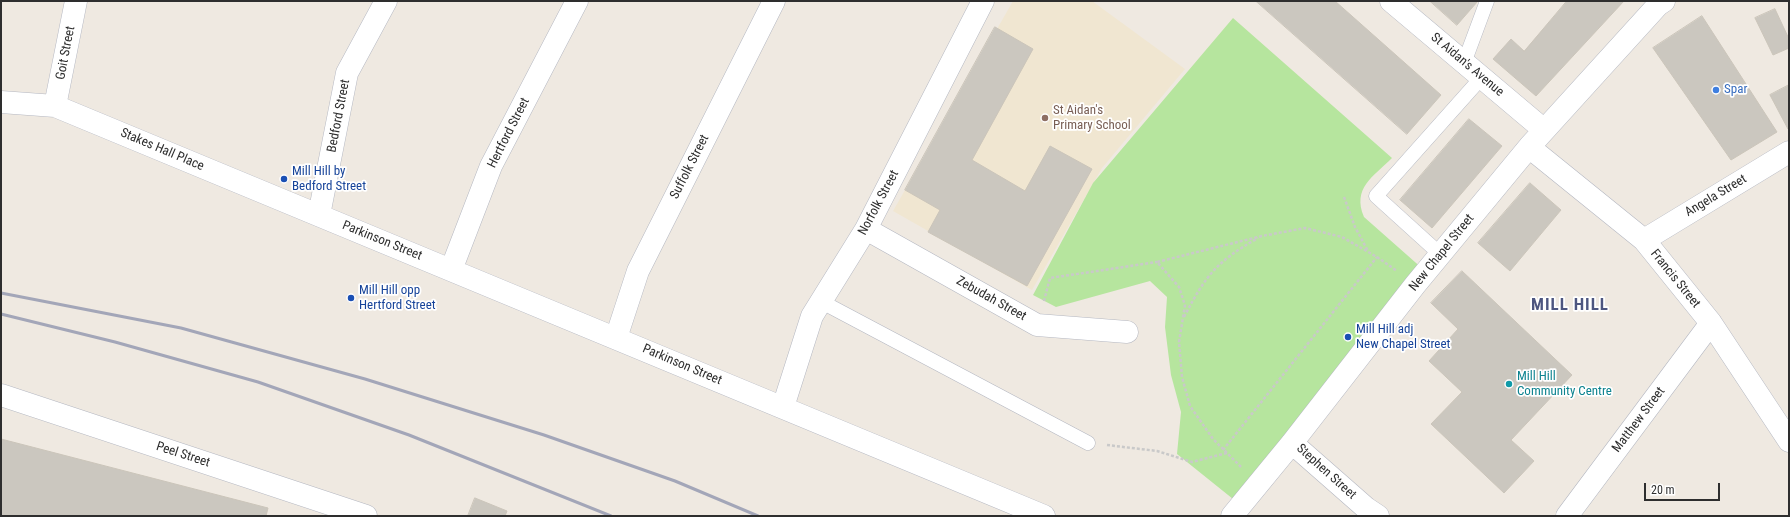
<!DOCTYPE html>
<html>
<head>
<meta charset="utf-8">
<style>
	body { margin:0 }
	#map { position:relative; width:1790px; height:517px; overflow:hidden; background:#efe9e1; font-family:"Roboto Condensed",sans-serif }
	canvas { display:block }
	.frame { position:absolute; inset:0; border:2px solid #2e2e2e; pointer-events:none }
	.scale { position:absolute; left:1644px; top:483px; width:76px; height:18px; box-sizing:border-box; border:2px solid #2e2e2e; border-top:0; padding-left:5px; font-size:12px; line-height:14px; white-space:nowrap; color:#2e2e2e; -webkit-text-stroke:3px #fff; paint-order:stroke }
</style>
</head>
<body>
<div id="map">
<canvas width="1790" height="517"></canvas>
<div class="frame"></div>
<div class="scale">20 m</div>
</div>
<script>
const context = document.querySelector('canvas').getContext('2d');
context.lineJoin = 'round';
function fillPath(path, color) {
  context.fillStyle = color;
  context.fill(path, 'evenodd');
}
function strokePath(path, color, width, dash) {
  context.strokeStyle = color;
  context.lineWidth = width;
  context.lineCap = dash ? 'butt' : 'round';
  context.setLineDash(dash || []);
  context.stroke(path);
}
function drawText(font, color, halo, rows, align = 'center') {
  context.font = font + ' "Roboto Condensed",sans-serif';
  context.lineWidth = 3.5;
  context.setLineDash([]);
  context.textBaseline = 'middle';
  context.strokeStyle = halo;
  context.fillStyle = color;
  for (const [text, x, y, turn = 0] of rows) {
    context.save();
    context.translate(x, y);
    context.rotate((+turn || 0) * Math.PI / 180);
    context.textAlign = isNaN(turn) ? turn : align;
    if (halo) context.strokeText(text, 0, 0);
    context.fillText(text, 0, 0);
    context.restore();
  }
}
fillPath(new Path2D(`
	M1013,1h79l93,68 -83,99 -70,122 -139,-79z`), '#f0e6d1');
fillPath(new Path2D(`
	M1233,18l159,140c-19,19 -40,30 -28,59l60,53 -191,229 -56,-45 4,-42 -10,-37 -6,-48 2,-30 -17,-16 -94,26 -23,-12 60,-112z`), '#b6e59e');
const building = new Path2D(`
	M1256,1h79l106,94 -34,39z
	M1430,1h48l-21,24z
	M1567,1h57l-88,95 -43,-37 18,-20 13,12z
	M1775,9l14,30v9l-16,7 -18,-37z
	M1702,16l75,116 -46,28 -78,-112z
	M995,27l38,22 -61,111 53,31 25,-45 42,23 -65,117 -99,-54 12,-22 -35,-20z
	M1789,85v44h-1l-18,-34z
	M1469,119l33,27 -70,82 -32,-28z
	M1530,183l31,27 -51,61 -32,-28z
	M1462,271l110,104 -61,65 23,21 -30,32 -73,-69 31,-32 -33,-31 29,-32 -27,-26z
	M1,439l267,69 -2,8h-265z
	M475,498l32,13 -2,5h-37z`);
fillPath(building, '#cbc7bf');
strokePath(building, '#cbc5ba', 1);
const lane = new Path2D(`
	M1464,63l23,-62
	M1440,254l-64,-58 106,-119
	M820,301l268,142`);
const street = new Path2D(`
	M1391,1l153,129
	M1,102l54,4 989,410
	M55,106l21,-105
	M1529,147l115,93 67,83 78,118
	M319,215l28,-142 39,-72
	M866,229l171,96 90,7
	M1644,240l145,-88
	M451,270l40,-104 86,-165
	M616,338l22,-67 136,-270
	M1,395l365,121
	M783,407l29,-91 54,-87 117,-228
	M1292,443l74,65 12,8
	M1232,516l60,-73 123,-158 114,-138 129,-142 6,-4
	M1567,516l144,-193`);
strokePath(lane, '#b4b7c1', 15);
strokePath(street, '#b4b7c1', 23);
strokePath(new Path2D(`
	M1344,197l11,30 13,24
	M1044,301l6,-23 107,-16
	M1184,317c22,-42 32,-55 74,-79
	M1107,445l50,6 35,11 35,-9
	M1223,450l154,-193
	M1241,467l-28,-28 -23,-33 -8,-29 -3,-35 6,-37 -6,-18 -22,-25 105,-26 43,-8 37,9 35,20 20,14`), '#c9c9c9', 2.5, [3, 2]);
strokePath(lane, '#fff', 14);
strokePath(street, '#fff', 22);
strokePath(new Path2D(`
	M1,293l180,35 184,51 179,56 131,46 83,35
	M1,314l114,28 143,40 151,53 202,81`), '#a3a6b8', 3);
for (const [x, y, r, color] of [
	[1716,90,4,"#3f7fe0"],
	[1045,118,4,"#8d6e63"],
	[284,179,4,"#1a4fb4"],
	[351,298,4,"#1a4fb4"],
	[1348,337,4,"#1a4fb4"],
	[1509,384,4,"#0f9aa8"]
]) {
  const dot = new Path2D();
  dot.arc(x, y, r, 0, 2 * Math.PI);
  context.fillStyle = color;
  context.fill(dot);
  strokePath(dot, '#fff', 1.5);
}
drawText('13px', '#2e2e2e', '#fff', [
	["Goit Street",66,53,-79],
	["St Aidan's Avenue",1467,65,40],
	["Bedford Street",339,116,-79],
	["Hertford Street",509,133,-63],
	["Stakes Hall Place",162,150,23],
	["Suffolk Street",690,167,-63],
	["Angela Street",1716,196,-31],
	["Norfolk Street",879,203,-62],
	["Parkinson Street",382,241,22],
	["New Chapel Street",1442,253,-51],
	["Francis Street",1675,279,51],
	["Zebudah Street",991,299,29],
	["Parkinson Street",682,365,23],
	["Matthew Street",1639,420,-53],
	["Peel Street",183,455,18],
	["Stephen Street",1326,472,42]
]);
drawText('13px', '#366cbe', '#fff', [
	["Spar",1724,90]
], 'left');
drawText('13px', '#785e54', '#fff', [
	["St Aidan's",1053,111],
	["Primary School",1053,126]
], 'left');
drawText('13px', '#164399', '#fff', [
	["Mill Hill by",292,172],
	["Bedford Street",292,187],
	["Mill Hill opp",359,291],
	["Hertford Street",359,306],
	["Mill Hill adj",1356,330],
	["New Chapel Street",1356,345]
], 'left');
drawText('13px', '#0d838f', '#fff', [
	["Mill Hill",1517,377],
	["Community Centre",1517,392]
], 'left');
context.letterSpacing = '1px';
drawText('bold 17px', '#4d5680', '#fff', [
	["MILL HILL",1570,306]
]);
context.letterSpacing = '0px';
</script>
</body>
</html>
